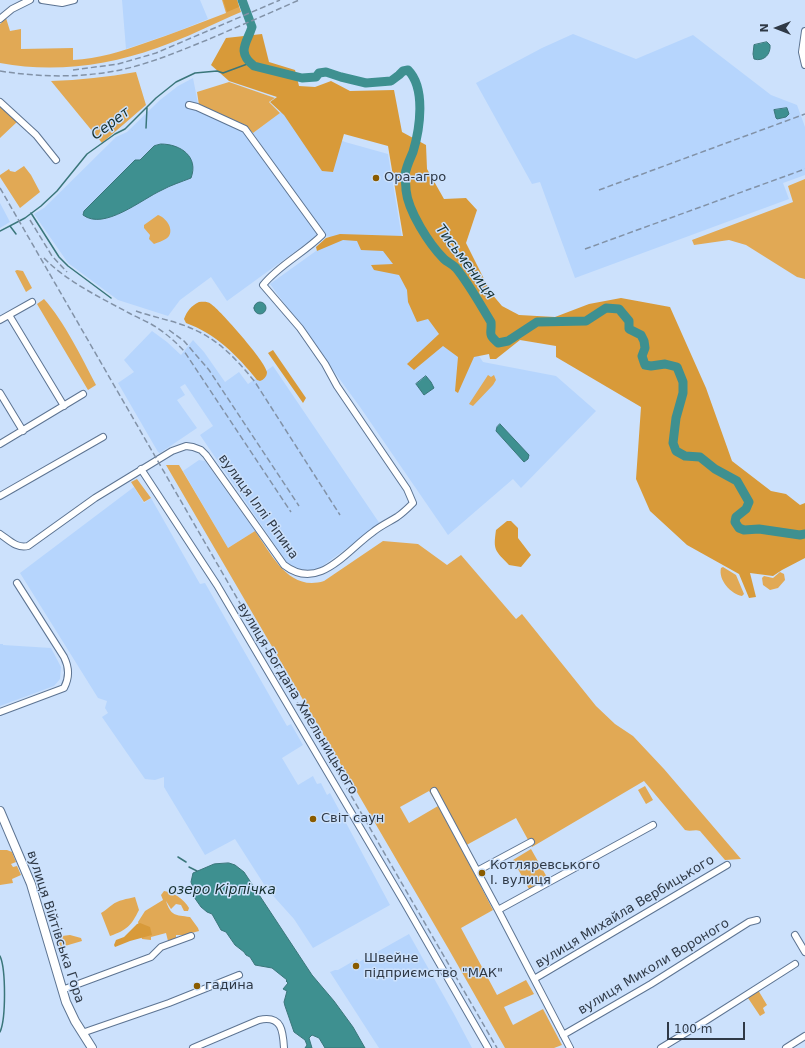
<!DOCTYPE html>
<html>
<head>
<meta charset="utf-8">
<style>
	body { margin:0 }
	#map { position:relative; width:805px; height:1048px; overflow:hidden; background:#cce1fc; font-family:"DejaVu Sans",sans-serif }
	canvas { display:block }
	.north { position:absolute; left:757px; top:8px; width:40px; height:40px; -webkit-text-stroke:3px #cce1fc; paint-order:stroke; rotate:270deg; font-size:11px; font-weight:700; line-height:16px; text-align:center; color:#2f3946 }
	.north::after { content:''; display:block; margin:auto; width:14px; height:18px; background:#2f3946; clip-path:polygon(50% 0,100% 100%,50% 72%,0 100%) }
	.scale { position:absolute; left:667px; top:1022px; width:78px; height:18px; box-sizing:border-box; border:2px solid #2f3946; border-top:0; padding-left:5px; font-size:12px; line-height:14px; white-space:nowrap; color:#2f3946; -webkit-text-stroke:3px #cce1fc; paint-order:stroke }
</style>
</head>
<body>
<div id="map">
<canvas width="805" height="1048"></canvas>
<div class="north">N</div>
<div class="scale">100 m</div>
</div>
<script>
const context = document.querySelector('canvas').getContext('2d');
context.lineJoin = 'round';
function fillPath(path, color) {
  context.fillStyle = color;
  context.fill(path, 'evenodd');
}
function strokePath(path, color, width, dash) {
  context.strokeStyle = color;
  context.lineWidth = width;
  context.lineCap = dash ? 'butt' : 'round';
  context.setLineDash(dash || []);
  context.stroke(path);
}
function drawText(font, color, halo, rows, align = 'center') {
  context.font = font + ' "DejaVu Sans",sans-serif';
  context.lineWidth = 3;
  context.setLineDash([]);
  context.textBaseline = 'middle';
  context.strokeStyle = halo;
  context.fillStyle = color;
  for (const [text, x, y, turn = 0] of rows) {
    context.save();
    context.translate(x, y);
    context.rotate((+turn || 0) * Math.PI / 180);
    context.textAlign = isNaN(turn) ? turn : align;
    if (halo) context.strokeText(text, 0, 0);
    context.fillText(text, 0, 0);
    context.restore();
  }
}
fillPath(new Path2D(`
	M122,0h78l8,19 -32,13 -50,17z
	M573,34l63,25 57,-24 78,60 26,10 8,22v48l-22,8 6,16 -214,79 -35,-96 -8,2 -56,-101 66,-35z
	M193,78l6,31 41,18 78,108 -91,66 -16,-24 -31,23 -12,16 -50,-16 -50,-37 -34,-49 10,-6 72,-71 11,-5 33,-32 18,-14z
	M282,111l63,31 43,12 14,84 81,124 73,14 40,35 -75,77 -8,-9 -65,56 -88,-128 -90,-123 64,-46 -8,-2 -5,-5 -68,-98z
	M0,203l10,19 -10,6z
	M152,331l15,11 14,13 12,-15 11,12 21,30 14,-10 9,12 25,-18 107,158 -59,43 -8,4h-10l-10,-3 -5,-4 -88,-129 13,-9 -28,-42 -5,3 5,8 -8,5 20,28 -37,25 -2,-1 -40,-69 16,-11 -10,-12z
	M199,460l6,1 50,70 -27,17 -45,-77z
	M134,487l10,16 7,-5 49,86 5,-1 82,143 4,-2 12,21 -21,13 16,27 15,-9 4,8 4,-1 6,12 3,-2 60,112 -77,43 -19,-29 -27,-30 -32,-50 -30,16 -41,-68v-10l-9,3 -10,-1 -43,-62 6,-4 -3,-5 2,-7 -9,-3 -78,-125z
	M0,644h3v1l48,3 10,19 -1,12 -6,7 -54,20z
	M409,934l45,80 18,34h-93l-49,-76 5,-2h3l19,-11 2,3z`), '#b6d5fd');
fillPath(new Path2D(`
	M222,0h15l4,12c-28,12 -55,26 -84,36 -51,18 -104,25 -157,15v-39l6,-6 4,13 11,-2v20l52,-1v12c25,-1 49,-9 72,-17 27,-9 54,-20 81,-30z
	M136,72l10,33 -44,38 -51,-62c29,-1 56,-4 85,-9z
	M229,82l46,16 -6,4 11,11 -27,20 -8,-8 -46,-20 -2,-13z
	M0,104l18,17 -18,17z
	M24,166l7,9 9,17 -20,16 -20,-31v-2l9,-6 1,2 5,1z
	M805,179v100l-8,-2 -51,-32 -17,-5 -35,5 -2,-5 101,-38 -5,-16z
	M158,215c7,2 16,13 11,21 -3,4 -10,6 -15,8l-5,-5 1,-4 -6,-7v-3z
	M17,270l6,1 9,17 -6,4 -11,-21z
	M44,299c20,22 38,59 52,86l-8,5 -51,-86z
	M488,375l3,2 3,-2 2,5 -3,5 -20,21 -4,-2z
	M166,465h13l49,83 27,-17c17,24 34,61 69,50l59,-40 35,3 29,21 14,-10 55,64 6,-5 74,92 19,18 18,12 31,33 77,90 -16,1 -25,-29c-5,-2 -9,1 -15,-1l-41,-49 -112,66 -16,-29 -55,30 32,62 -32,18 36,67 29,-15 8,14 -30,13 9,18 30,-16 19,36 -8,3h-49l-57,-100zM429,791l9,15 -29,17 -9,-16z
	M137,479l14,19 -7,4 -13,-20z
	M723,567l13,8 8,19 -2,2c-11,-2 -24,-16 -21,-28z
	M780,572l4,2 1,6 -7,8 -8,2 -7,-5 -1,-7 2,-2 9,2z
	M645,786l8,14 -7,4 -8,-14z
	M531,849l17,30 -19,10 -16,-29z
	M0,850h7l5,2 4,10 -5,2 2,3 4,-1 4,9 -9,4 1,4 -13,2z
	M164,891c9,1 20,8 25,17l-1,3h-4l-3,-6 -5,-1 -5,5 -5,-8c5,15 9,14 24,16l8,11 1,3 -15,4h-8v3l-8,3 -2,-8 -15,4v3l-9,-1 -4,-17 7,-11 18,-11 -2,-5z
	M135,897l4,13c-8,16 -12,20 -29,26l-9,-23c5,-3 7,-5 11,-8 6,-5 15,-6 23,-8z
	M70,935l11,3 1,3 -24,7 -2,-8 6,-4z
	M758,990l9,15 -4,3 2,5 -5,3 -12,-18v-2z`), '#e1a955');
fillPath(new Path2D(`
	M223,0h14l2,7 -12,5z
	M262,34l7,28 26,8 4,16 16,1 16,-6 19,10 44,-1 8,42 24,13 1,24 17,30 22,-1 11,12 -11,33 25,50 11,13 17,9 36,2 34,-13 32,-6 49,9 36,81 26,73 39,30 15,3 14,11 5,-2v55l-23,12 -9,6 -23,-3 6,24 -7,1 -10,-24 -52,-29 -37,-34 -14,-32 5,-72 -85,-50v-11l-36,-6 -24,19h-6l-1,-5 -15,3 -16,36 -3,-2 3,-34 -15,-11 -29,24 -7,-6 32,-30 -11,-15 -11,3 -9,-20 -1,-12 -8,-15 -25,-5 -3,-5 22,-1 -10,-13 -22,-1 -4,-9 -14,-1 -26,11 -1,-4 10,-9 14,-4 63,2 -15,-90 -44,-12 -11,38 -11,-1 -38,-56 -14,-13 7,-5 -48,-16 -18,-16 15,-27z
	M199,302c4,0 8,-1 12,2 9,6 55,58 56,68 0,5 -4,8 -7,9l-3,-1c-20,-25 -41,-46 -71,-57l-2,-4c3,-8 7,-13 15,-17z
	M273,350l33,48 -3,5 -35,-50z
	M507,521h4l7,7v10l13,17 -10,12 -12,-2c-14,-15 -16,-14 -13,-35z
	M140,923l10,4 2,8 -22,6 -15,6 -1,-2 2,-5 8,-3 13,-13z`), '#d89a39');
const water = new Path2D(`
	M767,42l3,3c1,9 -6,17 -16,14l-1,-5 1,-9z
	M787,108l2,6 -3,3 -9,2 -1,-1 -2,-8z
	M161,144c20,0 38,13 30,34 -10,4 -20,7 -29,12 -20,9 -58,41 -79,25l1,-4 51,-51h5l14,-14z
	M254 308a6 6 0 1 1 12 0a6 6 0 1 1-12 0Z
	M426,376l5,6 3,6 -10,7 -8,-11z
	M500,424l29,31 -1,4 -4,3 -28,-31 1,-4z
	M229,863l6,2 9,7 68,103 22,26 19,26 12,21h-40l-6,-10 -7,-3 -3,3 3,10h-7l2,-3 -2,-5 -11,-8 -9,-26 -1,-4 3,-11 -4,-2 5,-6 -2,-2 1,-1 -15,-12 -17,-3 -5,-8 -4,-2 -2,-3 -9,-7 -9,-13 -5,-2 -9,-16 -5,-2 -6,-5 -7,-10v-7l-3,-8 2,-9 21,-9z`);
fillPath(water, '#3e9090');
strokePath(water, '#3a767a', 1);
strokePath(new Path2D(`
	M146,128l1,-20
	M31,213l28,44 9,9 43,32
	M10,226l6,8
	M0,231l25,-13 16,-12 16,-15 30,-37 28,-20 10,-5 31,-31 20,-16 19,-9 22,-2 6,2 27,-10
	M178,857l8,5
	M189,867l8,4
	M0,956c6,13 6,63 0,76`), '#3a767a', 1.5);
strokePath(new Path2D(`
	M242,0l10,27c-5,16 -16,25 2,39l48,12 14,-1 3,-4 7,-1 15,5 25,6 25,-2 8,-6 4,-4 5,-1c18,18 12,59 5,82 -3,7 -7,15 -8,23 0,5 1,10 1,15 2,21 23,54 38,69 3,3 8,5 12,9 13,16 24,36 35,54 1,13 -4,11 7,21l10,-2 29,-19 49,-1 20,-13 13,1 10,12v8l12,6 3,6 1,7 -3,8 3,9 6,1 14,-2 12,3 6,15v11l-7,25 -3,25 3,8 9,5 15,1 15,12 22,12 12,21 -3,7 -10,8 -1,5 4,6 5,2 15,-1 41,6 5,-1`), '#3e9090', 9);
const minor = new Path2D(`
	M42,0l20,3 12,-3
	M0,19l12,-10 18,-9
	M805,31l-3,21 3,13
	M0,102l36,33 20,25
	M9,315l55,91
	M0,320l32,-18
	M0,393l23,38
	M0,444l83,-50
	M141,469l76,116 187,317 84,146
	M0,496l103,-59
	M0,534c9,6 17,15 28,12l67,-48 77,-47 14,-5 7,1 8,3 5,5 78,110c35,27 62,-14 89,-33 7,-6 16,-10 24,-15 6,-4 11,-9 16,-14l-6,-14 -70,-103 -12,-22 -25,-36 -37,-43c16,-20 41,-32 59,-50l-77,-106 -48,-22 -8,-2
	M0,712l64,-24c6,-11 5,-21 0,-31l-47,-74
	M434,791l64,119 72,138
	M477,871l54,-29
	M498,910l155,-85
	M795,935l10,17
	M534,979l193,-114
	M62,990l89,-33 10,-10 30,-11
	M82,1033l87,-30 70,-28
	M563,1035l88,-51 98,-62 8,-2
	M193,1048l66,-28c23,-5 24,11 25,28
	M661,1048l46,-28 88,-56
	M786,1048l19,-12`);
const tertiary = new Path2D(`
	M0,811l31,73 35,118 9,19 17,27`);
strokePath(minor, '#5d7492', 8);
strokePath(tertiary, '#5d7492', 10);
strokePath(minor, '#fff', 6);
strokePath(tertiary, '#fff', 8);
strokePath(new Path2D(`
	M73,70l45,-6 38,-11 124,-53
	M0,71c38,6 77,7 115,0 32,-6 62,-19 92,-31 30,-13 61,-26 92,-40
	M0,188l497,860
	M599,190l206,-76
	M30,220l22,36 15,16
	M585,249l220,-80
	M44,258c22,23 57,40 85,55 7,4 15,7 22,11 12,7 24,17 33,27l107,161
	M136,311c19,7 41,10 59,19 25,11 43,31 60,52l85,133
	M169,330l15,11 25,29 90,136`), '#8292a7', 1.5, [6, 3]);
for (const [x, y, r, color] of [
	[376,178,4,"#895b00"],
	[313,819,4,"#895b00"],
	[482,873,4,"#895b00"],
	[356,966,4,"#895b00"],
	[197,986,4,"#895b00"]
]) {
  const dot = new Path2D();
  dot.arc(x, y, r, 0, 2 * Math.PI);
  context.fillStyle = color;
  context.fill(dot);
  strokePath(dot, '#cce1fc', 1.5);
}
drawText('13px', '#2f3946', '#cce1fc', [
	["Ора-агро",384,178],
	["Світ саун",321,819],
	["Котляревського",490,866],
	["І. вулиця",490,881],
	["Швейне",364,959],
	["підприємство \"МАК\"",364,974],
	["гадина",205,986]
], 'left');
drawText('13px', '#2f3946', '#cce1fc', [
	["вулиця Іллі Ріпина",258,507,54],
	["вулиця Богдана Хмельницького",297,699,59],
	["вулиця Михайла Вербицького",625,912,-31],
	["вулиця Війтівська Гора",55,927,72],
	["вулиця Миколи Вороного",654,967,-31]
]);
drawText('italic 14px', '#15302f', '#cce1fc', [
	["Серет",111,124,-37],
	["Тисьмениця",465,262,53],
	["озеро Кірпічка",222,890]
]);
</script>
</body>
</html>
